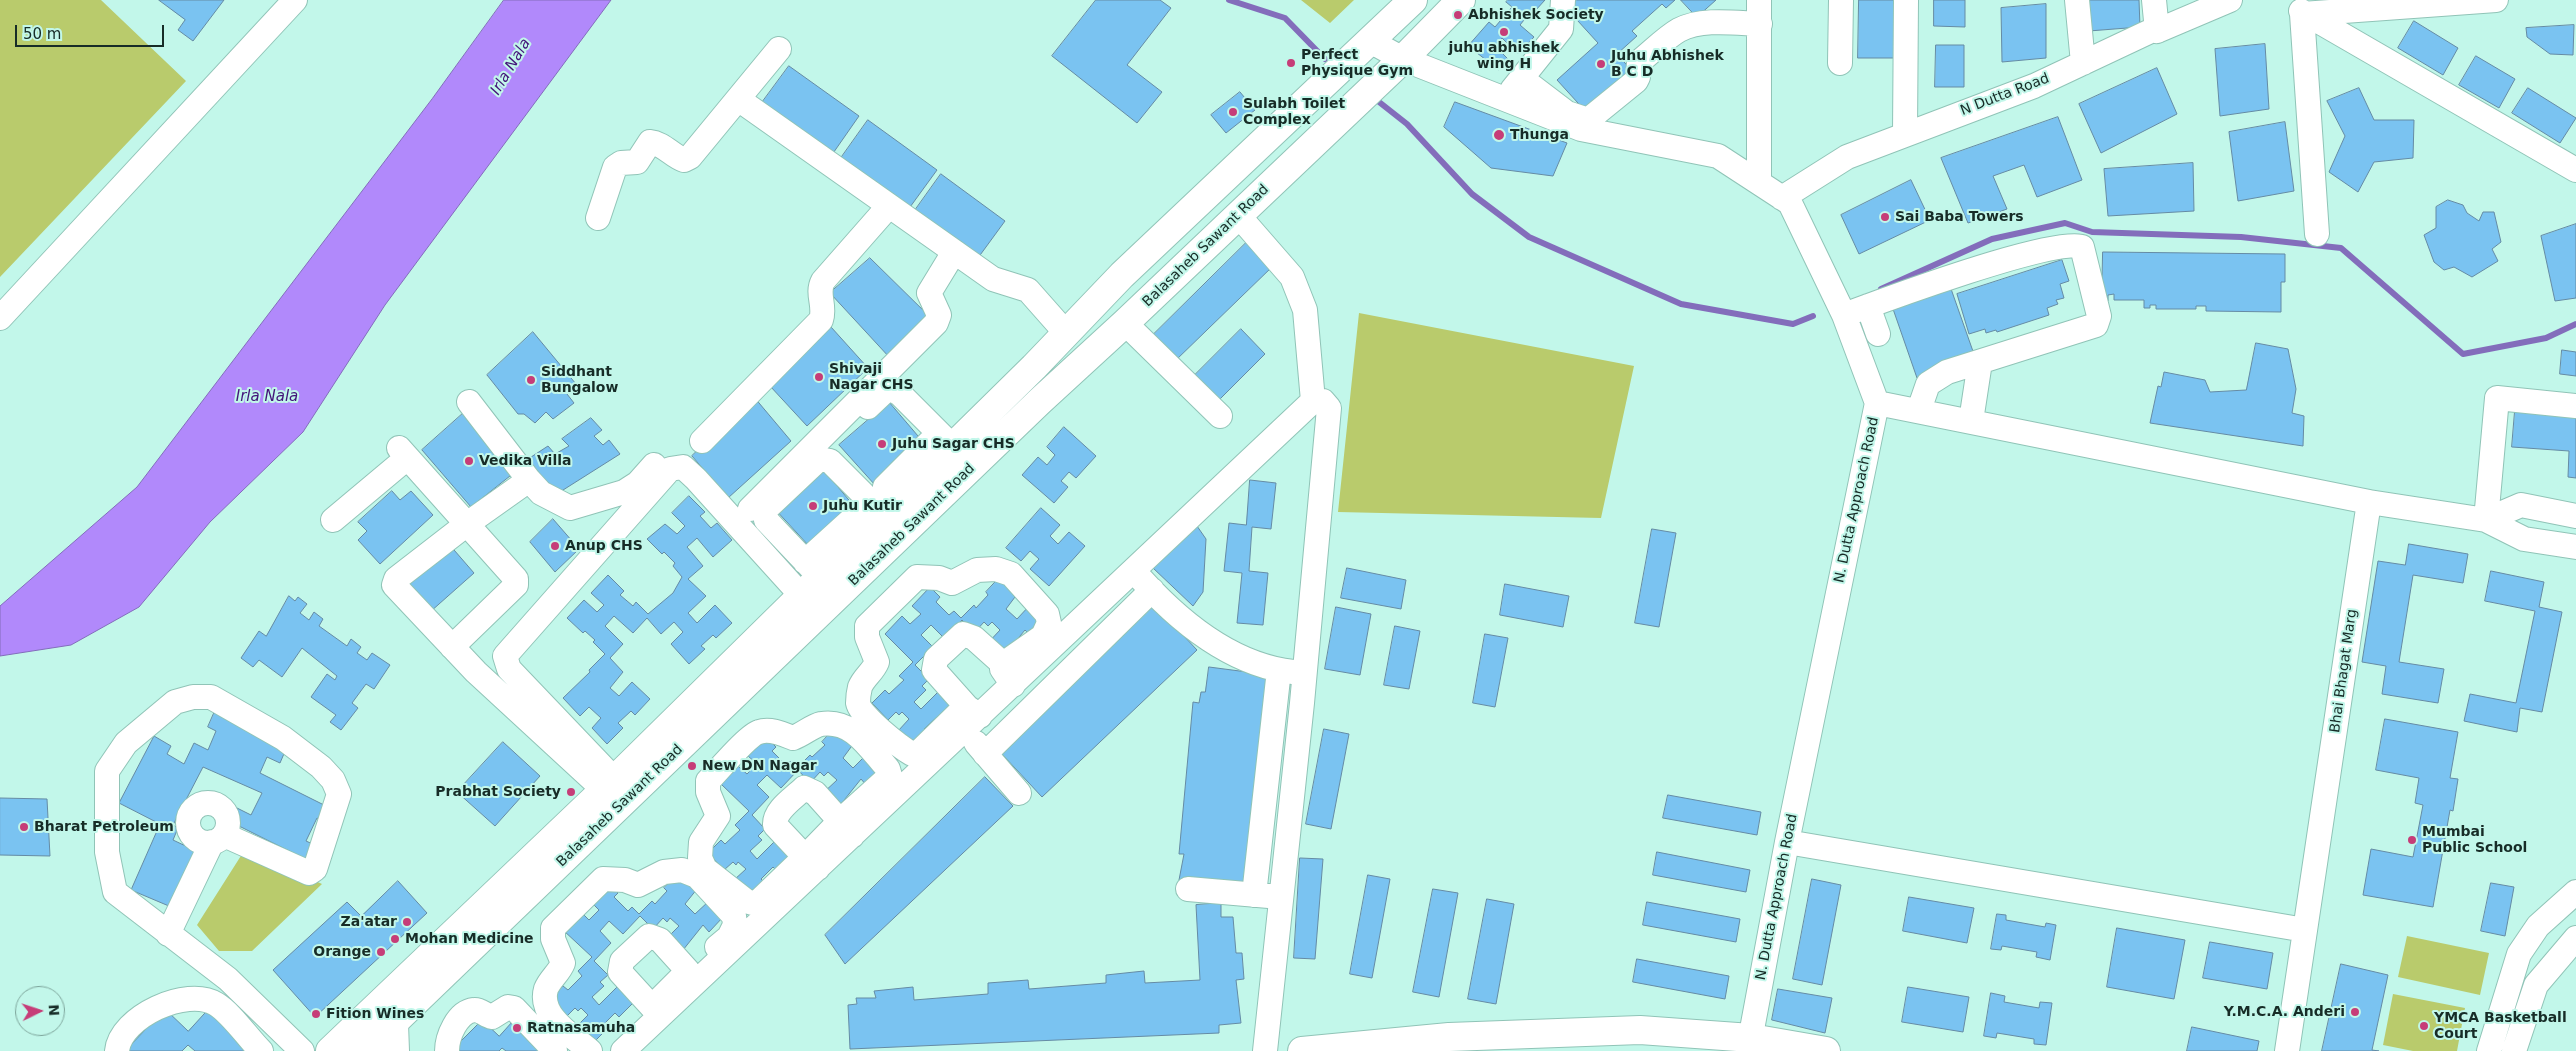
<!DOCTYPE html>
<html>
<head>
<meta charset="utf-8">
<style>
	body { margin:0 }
	#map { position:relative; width:2576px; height:1051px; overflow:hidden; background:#c2f7ea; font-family:"DejaVu Sans",sans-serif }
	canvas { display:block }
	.north { position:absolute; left:15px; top:986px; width:50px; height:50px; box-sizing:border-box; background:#c2f7ea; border:1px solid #7ea69c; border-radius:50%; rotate:86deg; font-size:14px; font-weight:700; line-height:20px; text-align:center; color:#172c27 }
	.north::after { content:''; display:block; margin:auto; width:18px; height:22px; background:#c63d78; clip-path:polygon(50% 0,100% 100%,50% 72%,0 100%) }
	.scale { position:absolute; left:15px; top:25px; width:149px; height:22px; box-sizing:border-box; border:2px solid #172c27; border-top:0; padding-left:6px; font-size:15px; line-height:18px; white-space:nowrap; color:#172c27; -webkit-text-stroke:4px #c2f7ea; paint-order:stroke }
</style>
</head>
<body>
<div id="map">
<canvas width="2576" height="1051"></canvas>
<div class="north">N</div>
<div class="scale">50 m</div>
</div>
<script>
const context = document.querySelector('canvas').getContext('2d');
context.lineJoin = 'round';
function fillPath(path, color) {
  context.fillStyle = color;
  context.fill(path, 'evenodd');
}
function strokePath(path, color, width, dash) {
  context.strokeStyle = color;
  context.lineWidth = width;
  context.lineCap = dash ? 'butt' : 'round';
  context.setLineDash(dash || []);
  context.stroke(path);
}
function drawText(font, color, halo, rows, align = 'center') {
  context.font = font + ' "DejaVu Sans",sans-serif';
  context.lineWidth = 4;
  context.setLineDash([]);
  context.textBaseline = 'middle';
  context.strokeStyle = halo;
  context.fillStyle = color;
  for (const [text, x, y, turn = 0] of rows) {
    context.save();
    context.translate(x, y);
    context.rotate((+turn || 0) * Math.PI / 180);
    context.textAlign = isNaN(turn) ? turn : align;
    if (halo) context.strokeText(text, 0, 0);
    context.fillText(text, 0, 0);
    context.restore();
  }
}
fillPath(new Path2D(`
	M0,0h101l85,81 -186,196z
	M1301,0h53l-24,23z
	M1359,313l275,53 -33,152 -263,-6z
	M244,851l22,7 56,26 -70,67h-33l-22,-26z
	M2407,936l82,17 -9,42 -82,-18z
	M2393,994l72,14 -8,43h-44l-30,-6z`), '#b9cb6c');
const water = new Path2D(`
	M504,0h107l-226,305 -82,127 -93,90 -71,85 -68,38 -71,11v-50l137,-119 295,-388z`);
fillPath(water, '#b189fb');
strokePath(water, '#836dbb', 1);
strokePath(new Path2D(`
	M1229,0l56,18 40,41
	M1374,98l33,26 65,70 57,43 152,67 112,20 20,-8
	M1881,289l111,-50 73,-16 27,9 149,5 100,11 122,106 83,-16 30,-14`), '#836dbb', 6);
const building = new Path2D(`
	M159,0h65l-31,41 -15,-11 7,-10z
	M1096,0h64l11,8 -44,57 35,27 -25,31 -85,-67z
	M1508,0h37l-10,11 3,3 -5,6 -5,-5 -8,10 14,12 -16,17 -16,-16 -7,8 14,14 -10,10 -31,-24 21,-24 6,5 17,-20 -6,-5z
	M1577,0h98l-9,8 -4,-4 -30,27 5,5 -20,18 16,18 -45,42 -31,-34 41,-37 -31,-34z
	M1681,0h35l-19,17z
	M1859,0h38l-1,58h-38z
	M1934,0h31v27l-31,-1z
	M2087,0h52l1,27 -51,4z
	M2046,4v54l-44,4 -1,-54z
	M2414,21l44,27 -15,27 -45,-27z
	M2574,25l-1,30 -23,-1 -23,-17 -1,-9z
	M2265,44l4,65 -49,7 -5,-67z
	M1936,45h28v42h-29z
	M2476,56l39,23 -16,29 -40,-23z
	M789,66l70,50 -30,43 -71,-51z
	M2157,68l20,46 -76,39 -22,-49z
	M2359,88l15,32h40l-1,38 -39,4 -16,30 -29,-20 16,-36 -18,-35z
	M2528,88l48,30 -16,25 -48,-30z
	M1240,92l15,18 -29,23 -15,-18z
	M1455,102l112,41 -14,33 -62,-8 -47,-41z
	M2058,117l24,63 -45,17 -13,-32 -31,11 14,33 -39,14 -27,-65z
	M868,120l69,50 -32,44 -69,-49z
	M2285,122l9,69 -56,10 -9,-69z
	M2193,163l1,48 -86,5 -4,-47z
	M941,174l64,47 -30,41 -64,-46z
	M1911,180l19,40 -71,34 -18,-39z
	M2448,200l15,5 4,8 12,8 4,-9h11l7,30 -9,7 6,12 -26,16 -18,-10 -10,3 -10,-8 -10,-27 12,-7v-21z
	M2576,224v74l-21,3 -14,-65z
	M1248,241l25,25 -98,95 -24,-24z
	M2103,252l182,2v28h-4v30l-75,-1v-5h-10v3h-40v-4h-6v3h-6v-8h-30v-6l-6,1v6h-6z
	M870,258l59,58 -39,42 -60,-65z
	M2062,260l7,21 -9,3 4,14 -8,2 2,4 -11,4 2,7 -52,17 -1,-2 -10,3 -1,-4 -16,5 -12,-40z
	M1950,286l25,71 -58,21 -25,-72z
	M831,327l37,41 -61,58 -37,-40z
	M1241,329l24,25 -49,49 -24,-25z
	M533,332l43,52 -9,10 7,9 -21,16 -7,-7 -11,11 -11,-9h-6l-31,-39z
	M2256,343l32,6 8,40 -4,24 12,3 -1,30 -153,-23 8,-37 3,1 3,-15 41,8 5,12 36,-2z
	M2562,350l14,2v24l-16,-2z
	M754,397l37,44 -63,57 -36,-42z
	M889,402l35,41 -49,42 -36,-40z
	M468,409l47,63 -44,35 -49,-57z
	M2515,411l61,4v63l-8,-1 1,-26 -57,-4z
	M591,418l11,12 -8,6 9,9 6,-5 11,14 -68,43 -24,-38 20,-13 7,8 14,-8 -7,-7z
	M1064,427l32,29 -20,22 -7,-6 -8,9 7,6 -14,16 -32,-28 16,-18 9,8 8,-10 -8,-8z
	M819,464l34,41 -44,41 -36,-39z
	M1250,480l26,3 -5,46 -19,-2 -3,44 19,2 -5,52 -26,-2 5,-50 -18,-2 5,-48 17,2z
	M392,491l8,9 11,-9 22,24 -53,49 -22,-24 9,-9 -9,-9z
	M689,496l16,16 -5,4 11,12 6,-5 15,17 -19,17 -16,-19 -10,9 16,19 -15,13 18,17 -18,17 9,10 18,-18 17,18 -16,15 -3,-3 -12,11 4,3 -16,15 -18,-20 12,-12 -9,-10 -13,12 -14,-16 -14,15 -19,-17 -9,10 18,18 -13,14 13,14 -13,16 9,8 13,-14 18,17 -15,16 -4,-4 -13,12 5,5 -16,16 -15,-16 9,-10 -12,-11 -9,9 -17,-18 27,-26 -1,-2 16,-16 -12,-12 2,-2 -10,-9 -2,2 -16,-15 17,-18 13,12 7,-7 -13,-12 17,-18 16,16 -4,4 13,11 3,-4 12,12 25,-21 9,-16 -9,-11 2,-3 -11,-11 -2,2 -15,-15 18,-15 12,10 8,-8 -13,-13z
	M1041,508l19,17 -10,11 8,8 11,-12 16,14 -36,40 -19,-17 9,-10 -9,-8 -9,10 -15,-13z
	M553,519l26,30 -24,23 -25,-30z
	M1197,526l9,13 -3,53 -10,14 -40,-38z
	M1652,529l24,4 -17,94 -24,-4z
	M448,543l26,30 -44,39 -27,-31z
	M2409,544l59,10 -5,29 -50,-8 -14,87 45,7 -6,34 -56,-9 4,-28 -24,-4 16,-101 27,4z
	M1347,568l59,12 -5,29 -60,-11z
	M2491,571l53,11 -5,25 23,5 -20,100 -22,-4 -3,24 -53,-11 6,-27 46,9 19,-92 -50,-10z
	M1001,576l17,17 -12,16 11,10 13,-14 16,16 -15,15 -6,-6 -24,29 -15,-14 14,-15 -8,-8 -4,4 -4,-4 -10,11 -12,-13 -18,18 -13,-13 -10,10 12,12 -18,18 14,14 -7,7 4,4 -12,12 7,7 19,-19 15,16 -14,15 -4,-4 -13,12 4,4 -14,14 -16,-16 11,-12 -7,-7 -3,3 -3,-3 -8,8 -16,-17 13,-13 4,4 15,-14 -5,-4 14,-14 -28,-28 17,-18 8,8 11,-10 -9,-8 18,-19 10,10 -4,5 13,13 5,-4 7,7 13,-13 2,3 12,-13 -2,-3z
	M1505,584l64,12 -6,31 -63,-12z
	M289,596l6,5 3,-4 9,7 -7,9 9,7 5,-8 9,7 -4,7 28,20 4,-7 10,8 -4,6 10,7 5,-7 18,12 -16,24 -8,-5 -14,19 6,5 -17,22 -11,-8 6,-7 -25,-18 16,-23 8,6 2,-4 -35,-28 -20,29 -23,-17 -6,7 -12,-9 18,-27 7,5z
	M1155,605l42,45 -155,147 -42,-45z
	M1336,607l35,7 -11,61 -35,-6z
	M1395,626l25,5 -11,58 -25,-4z
	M1485,634l23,4 -13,69 -22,-4z
	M1209,667l61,8 -21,212 -70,-7 5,-26h-5l14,-152 6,1 2,-11h4z
	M215,711l71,38 -6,14 -13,-6 -7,16 70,35 -5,14 -8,-4 -11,23 11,5 -6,16 -80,-40 6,-14 14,7 11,-22 -59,-26 -30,58 5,3 -5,12 19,9 3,-8 9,5 -28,63 -45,-19 29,-66 -41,-21 35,-67 17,10 -4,8 17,10 10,-21 14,7 8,-19 -8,-4z
	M2385,719l73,13 -8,46 8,1 -5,32 -3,-1 -17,97 -70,-12 8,-46 42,8 10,-52 -8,-2 4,-25 -43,-8z
	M837,726l17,17 -11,15 10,10 13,-13 16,15 -15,16 -6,-7 -24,30 -15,-15 15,-14 -9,-8 -4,4 -4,-4 -10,11 -12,-13 -17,18 -14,-13 -10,10 12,12 -17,18 13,14 -7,7 4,4 -12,11 7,8 19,-19 16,16 -15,15 -4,-4 -12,12 4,4 -15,14 -16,-17 12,-11 -8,-7 -2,3 -3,-3 -9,8 -16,-17 13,-13 4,4 15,-14 -5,-5 14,-14 -28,-27 17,-18 9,8 10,-10 -9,-8 18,-19 10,10 -4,4 14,14 4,-4 7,7 13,-13 2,2 13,-12 -3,-3z
	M1324,729l25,5 -18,95 -25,-5z
	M503,742l37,34 -45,50 -38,-34z
	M985,777l28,29 -168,158 -20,-29z
	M1668,795l93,17 -4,23 -94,-17z
	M0,798l47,1 3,57 -50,-1z
	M1657,852l93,18 -4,22 -93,-17z
	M1300,858l23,1 -8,100 -21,-1z
	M680,872l17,17 -12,15 10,10 14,-13 15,15 -15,16 -6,-7 -24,30 -14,-15 14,-14 -9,-8 -3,4 -4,-4 -10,11 -13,-13 -17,18 -14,-13 -9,10 11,12 -17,18 14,14 -8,7 4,4 -12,11 7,8 19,-19 16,16 -15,15 -4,-4 -12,12 4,4 -14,14 -16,-17 11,-11 -7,-7 -3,3 -3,-3 -8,8 -17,-17 13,-13 5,4 14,-14 -4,-5 14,-14 -29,-27 18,-18 8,8 10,-10 -8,-8 18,-19 9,10 -4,4 14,14 4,-4 7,7 13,-13 3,3 12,-13 -3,-3z
	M1368,875l22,4 -18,99 -22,-4z
	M1812,879l29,6 -19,100 -29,-6z
	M398,881l29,32 -112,104 -42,-47 74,-68 14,14z
	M2491,883l23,4 -9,49 -24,-5z
	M1433,889l25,4 -19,104 -26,-5z
	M1909,897l65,11 -7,35 -64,-12z
	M1487,899l27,5 -18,100 -28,-5z
	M1647,902l93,17 -4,23 -93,-17z
	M1221,903v14h12l3,36h6l2,26 -8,1 5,43 -22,2v8l-369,16 -2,-44 9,-1 -1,-6h20l-2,-7 39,-4 1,13 74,-6v-11l40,-3 1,9 77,-6v-8l38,-4 1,12 55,-3 -4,-75z
	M1997,914l9,1v5l39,7 1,-4 10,2 -6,35 -14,-3 1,-5 -35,-6 -1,4 -10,-1z
	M2117,928l68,12 -11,59 -67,-12z
	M2210,942l63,11 -6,36 -64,-11z
	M1637,959l92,17 -4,23 -92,-17z
	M2341,964l47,11 -16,75 7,1h-57z
	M1908,987l61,10 -6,35 -61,-10z
	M1778,989l54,9 -7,35 -53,-13z
	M1991,993l14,3 -1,6 35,6 1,-6 12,1 -6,42 -12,-1v-5l-37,-6 -1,5 -12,-2z
	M210,1008l40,43h-55l-7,-6 -6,6h-57l40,-42 23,22z
	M517,1017l26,34h-37l-4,-3 -3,3h-48l31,-31 17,16z
	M2192,1027l67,14 -2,10h-70z`);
fillPath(building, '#7ac3f1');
strokePath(building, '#658ba4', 1);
const minor = new Path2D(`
	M2077,0l6,63
	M2154,0l3,31
	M2301,11l275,159
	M1370,41l33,18 178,70 137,27 72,47 54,112 33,88 -90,439 -39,209
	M1840,63l1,-63
	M1521,78l46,35 21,7 48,-39 2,-4 1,-15c13,-10 26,-24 40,-32 23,-12 56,-7 81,-6
	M1512,90l49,-61 2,-29
	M738,99l255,180 35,11 38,43
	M1905,134l1,-134
	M1759,182v-182
	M1782,198l65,-41 187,-71 121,-57 2,2 73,-31
	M1238,215l54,62 13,33 8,91
	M598,218l17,-51 6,-4 16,-1 13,-20c13,1 22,14 34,18l6,-3 89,-108
	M2317,234l-15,-220 194,-14
	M1868,306l10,28
	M1844,315c32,-12 218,-81 238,-68l17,69 -3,9 -149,47 -19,12 -9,26
	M0,318l295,-318
	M1125,323l95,93
	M469,402l60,78
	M1877,403l492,99
	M868,407l19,-18h5l8,5 53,53
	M1971,421l9,-59
	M702,441l119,-121c5,-14 -5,-26 2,-39l65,-74
	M399,448l117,131v6l-64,62
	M885,487l54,-54
	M750,509l186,-186 3,-8 -10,-22 25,-41
	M333,520l74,-62
	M2486,520l11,-122 79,8
	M2486,520l38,19 52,8
	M805,562l66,-60
	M820,577l-54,-57 -1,-7 2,-5 52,-49 11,2 54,54
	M1142,580c39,43 91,85 151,92
	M967,707l-33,-37 2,-11 27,-25 11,4 29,26
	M980,716l-13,-9 -5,3 -43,42 -7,2c-12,-7 -52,-38 -54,-51 0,-4 1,-12 2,-16 4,-10 13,-15 17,-25l-10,-25v-11l50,-49 22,1 13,5 25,-13 19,-1 15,5 36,40 2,9 -6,13 -40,28 -1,5 11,16
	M976,743l43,50
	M985,754l167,-164
	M614,779l-105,-110 -4,-13 165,-187 13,-2 13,12 105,116
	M804,788l11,5 25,28 -35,36 -30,-32c-1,-15 19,-27 29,-37z
	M604,790l-128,-118 -82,-87 2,-6 71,-55 62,-44 12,13 29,15 54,-16 14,-9 16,-18
	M188 823a20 20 0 1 1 40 0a20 20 0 1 1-40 0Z
	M224,835l85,38 6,-4 24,-75 -6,-14 -12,-13 -38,-29 -72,-41h-18l-18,5 -49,41 -19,28v81l8,40 113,87 74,72
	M1787,842l518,88
	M818,868l-13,-11 -49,47 -10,-3 -41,-32 -5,-11 1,-16 17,-26 -10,-24v-11c10,-10 40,-46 51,-49 11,-4 24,2 34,6 9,-3 19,-12 28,-14 32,-5 48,24 67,45l2,7 -50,45 12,15
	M1188,889l81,7
	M1254,895l25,-225
	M168,934l44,-92
	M649,936l11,4 28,31 -36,36 -32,-35 2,-11z
	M117,1051c3,-34 70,-65 99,-47 15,9 32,34 45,47
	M447,1051c0,-14 10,-39 27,-41 6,-1 12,6 18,7l16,-10 6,1 41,43
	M590,1051c-17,-15 -52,-35 -44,-62 4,-10 13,-16 17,-26l-10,-24v-11l50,-49 22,1 13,5 26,-13 18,-2 15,6 37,40 1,9 -6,12 -12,10
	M623,1051l690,-650h10l6,7 -27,295 -37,348
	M2287,1051l82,-549 117,18 35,-15 55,11
	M2489,1051l30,-97 19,-28 38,-34
	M2514,1051l22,-66 40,-47`);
const secondary = new Path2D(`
	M330,1051l274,-261 430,-423 88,-92 291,-275
	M364,1051l676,-650 85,-78 278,-264 58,-59`);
const primary = new Path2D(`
	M394,1024l1,27
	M1302,1051l147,-14 191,-7 111,8 75,13`);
strokePath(minor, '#90c4b7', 26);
strokePath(secondary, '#90c4b7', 30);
strokePath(primary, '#90c4b7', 30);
strokePath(minor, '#fff', 24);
strokePath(secondary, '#fff', 28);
strokePath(primary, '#fff', 28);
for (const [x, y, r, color] of [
	[1458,15,5,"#c63d78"],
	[1504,32,5,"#c63d78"],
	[1291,63,5,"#c63d78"],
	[1601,64,5,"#c63d78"],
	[1233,112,5,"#c63d78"],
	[1499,135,6,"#c63d78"],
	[1885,217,5,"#c63d78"],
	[819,377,5,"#c63d78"],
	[531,380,5,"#c63d78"],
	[882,444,5,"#c63d78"],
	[469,461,5,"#c63d78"],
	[813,506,5,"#c63d78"],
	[555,546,5,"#c63d78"],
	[692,766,5,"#c63d78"],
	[571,792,5,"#c63d78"],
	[24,827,5,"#c63d78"],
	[2412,840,5,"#c63d78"],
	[407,922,5,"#c63d78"],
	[395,939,5,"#c63d78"],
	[381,952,5,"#c63d78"],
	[2355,1012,5,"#c63d78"],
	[316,1014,5,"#c63d78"],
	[2424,1026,5,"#c63d78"],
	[517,1028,5,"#c63d78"]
]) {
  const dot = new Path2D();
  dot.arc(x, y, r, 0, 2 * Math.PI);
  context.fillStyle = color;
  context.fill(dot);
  strokePath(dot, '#c2f7ea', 2);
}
drawText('bold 14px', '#172c27', '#c2f7ea', [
	["Abhishek Society",1468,15],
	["juhu abhishek",1504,48,"center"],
	["wing H",1504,64,"center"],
	["Perfect",1301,55],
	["Physique Gym",1301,71],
	["Juhu Abhishek",1611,56],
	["B C D",1611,72],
	["Sulabh Toilet",1243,104],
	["Complex",1243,120],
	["Thunga",1510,135],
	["Sai Baba Towers",1895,217],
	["Shivaji",829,369],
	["Nagar CHS",829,385],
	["Siddhant",541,372],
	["Bungalow",541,388],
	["Juhu Sagar CHS",892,444],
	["Vedika Villa",479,461],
	["Juhu Kutir",823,506],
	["Anup CHS",565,546],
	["New DN Nagar",702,766],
	["Prabhat Society",561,792,"right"],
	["Bharat Petroleum",34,827],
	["Mumbai",2422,832],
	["Public School",2422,848],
	["Za'atar",397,922,"right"],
	["Mohan Medicine",405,939],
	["Orange",371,952,"right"],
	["Y.M.C.A. Anderi",2345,1012,"right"],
	["Fition Wines",326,1014],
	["YMCA Basketball",2434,1018],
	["Court",2434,1034],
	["Ratnasamuha",527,1028]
], 'left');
drawText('14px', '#172c27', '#c2f7ea', [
	["N Dutta Road",2005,95,-21],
	["Balasaheb Sawant Road",1206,246,-44],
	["N. Dutta Approach Road",1857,500,-78],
	["Balasaheb Sawant Road",912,525,-44],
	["Bhai Bhagat Marg",2344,671,-82],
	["Balasaheb Sawant Road",620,806,-44],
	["N. Dutta Approach Road",1777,897,-79]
]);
drawText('italic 15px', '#431479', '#c2f7ea', [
	["Irla Nala",511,67,-59],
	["Irla Nala",267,397]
]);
</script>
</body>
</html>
